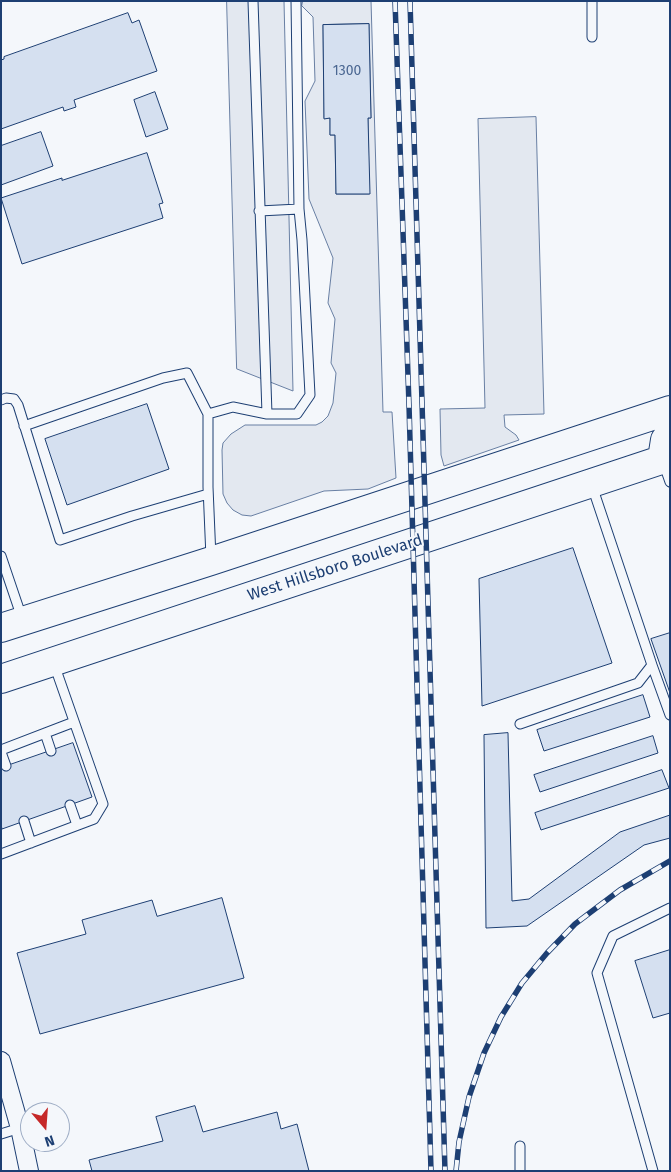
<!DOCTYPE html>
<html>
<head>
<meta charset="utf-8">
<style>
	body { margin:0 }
	#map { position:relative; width:671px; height:1172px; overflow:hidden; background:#f4f7fb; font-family:"Fira Sans",sans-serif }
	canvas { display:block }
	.frame { position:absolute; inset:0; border:2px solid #1d3f73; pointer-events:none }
	.north { position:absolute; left:20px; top:1102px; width:50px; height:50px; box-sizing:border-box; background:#f4f7fb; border:1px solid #9eadc5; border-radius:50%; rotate:162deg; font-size:14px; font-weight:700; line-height:20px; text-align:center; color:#1d3f73 }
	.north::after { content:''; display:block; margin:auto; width:18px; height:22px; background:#c62828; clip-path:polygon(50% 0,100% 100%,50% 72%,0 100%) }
</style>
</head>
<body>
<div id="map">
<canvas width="671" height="1172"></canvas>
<div class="frame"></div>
<div class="north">N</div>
</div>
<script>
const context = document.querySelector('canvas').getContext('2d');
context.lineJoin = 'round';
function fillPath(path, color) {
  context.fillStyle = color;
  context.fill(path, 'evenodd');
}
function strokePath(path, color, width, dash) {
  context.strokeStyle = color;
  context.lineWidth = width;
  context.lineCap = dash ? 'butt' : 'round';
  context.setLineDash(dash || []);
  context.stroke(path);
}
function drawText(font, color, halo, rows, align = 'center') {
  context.font = font + ' "Fira Sans",sans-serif';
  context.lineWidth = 4;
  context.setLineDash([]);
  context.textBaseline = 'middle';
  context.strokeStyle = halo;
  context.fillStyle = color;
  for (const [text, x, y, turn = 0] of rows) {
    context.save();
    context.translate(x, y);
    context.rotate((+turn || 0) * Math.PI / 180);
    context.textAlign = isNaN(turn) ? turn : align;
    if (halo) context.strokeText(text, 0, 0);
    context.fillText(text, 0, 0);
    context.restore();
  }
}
const parking = new Path2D(`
	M227,1h57l9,390 -56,-22z
	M303,1h68l12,411h9l4,66 -28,11 -44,2 -73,25 -9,-1 -9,-5 -6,-7 -4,-9 -1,-44 1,-7 8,-9 14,-9h71l6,-3 6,-6 5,-13 3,-30 -5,-10 4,-44 -7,-16 5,-45 -24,-59 -4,-98 10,-20 -2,-64 -11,-11zM369,24l2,94h-3l1,76h-33l-1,-59h-5v-17h-6l-1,-93z
	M536,117l8,297 -40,1 1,12 11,8 3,5 -75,26 -3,-11 -1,-46 45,-1 -7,-289z`);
fillPath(parking, '#e3e8f0');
strokePath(parking, '#687fa3', 1);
const building = new Path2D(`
	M128,13l4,10 7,-3 18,51 -83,29 2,7 -12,4 -1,-4 -62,22v-69l3,-1v-2z
	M369,24l2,94h-3l2,76h-34l-1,-59h-5v-17l-6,1 -1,-94z
	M155,92l13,37 -22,8 -12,-37z
	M41,132l12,34 -52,19v-39z
	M147,153l16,50 -4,1 4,14 -141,46 -21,-66 61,-20v2z
	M147,404l22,65 -102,36 -22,-66z
	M573,548l39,115 -130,43 -3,-127z
	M670,633v60l-19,-54z
	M643,695l7,22 -106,34 -7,-21z
	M508,733l4,168 17,-2 91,-67 50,-17v23l-26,7 -117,81 -41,2 -2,-193z
	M653,736l5,17 -118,39 -6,-17z
	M73,743l19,54 -90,32 -1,-4v-57z
	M662,770l7,18 -128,42 -6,-17z
	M222,898l22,80 -204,56 -23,-81 69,-19 -4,-14 70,-20 5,16z
	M670,950v63l-17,5 -18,-57z
	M195,1106l8,26 74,-20 4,17 16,-5 12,47h-217l-3,-11 74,-19 -7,-24z`);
fillPath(building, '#d5e0f0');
strokePath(building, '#1d3f73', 1);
const service = new Path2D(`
	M253,1l14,413
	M592,37v-36
	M259,211l40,-2
	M1,400l5,-2 8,1 4,6 42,135 72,-24 76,-22
	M24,426l139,-48 24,-5 21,41
	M663,462l7,20
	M1,556l21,62
	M211,558l-3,-71v-73l25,-7 34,7h30l13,-19 -8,-155 -3,-31 -3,-208
	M652,665l18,50
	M520,724l118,-41 14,-18 -60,-179
	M45,733l6,18
	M1,750l73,-28
	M1,752l5,14
	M70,805l7,20
	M24,821l7,22
	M1,854l93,-35 9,-15 -49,-140
	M1,1134l19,-6
	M520,1146v25
	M653,1171l-56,-198 16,-37 57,-28`);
const minor = new Path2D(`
	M1,1061l19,67 9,43`);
const primary = new Path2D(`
	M662,459l3,-19 5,-7
	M1,628l210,-67 459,-151
	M1,679l669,-222`);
strokePath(service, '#1d3f73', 11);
strokePath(minor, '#1d3f73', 20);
strokePath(primary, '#1d3f73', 30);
strokePath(service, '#f4f7fb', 9);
strokePath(minor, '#f4f7fb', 18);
strokePath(primary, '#f4f7fb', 28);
const rail = new Path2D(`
	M395,1l14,404 22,766
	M410,1l35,1170
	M456,1171l3,-29 10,-45 15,-44 17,-36 21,-34 25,-30 28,-29 45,-34 50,-29`);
strokePath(rail, '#1d3f73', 5.5);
strokePath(rail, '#f4f7fb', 4, [11]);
drawText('14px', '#4b6792', null, [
	["1300",347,71]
]);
drawText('16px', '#1d3f73', '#f4f7fb', [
	["West Hillsboro Boulevard",335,568,-18]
]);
</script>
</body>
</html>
